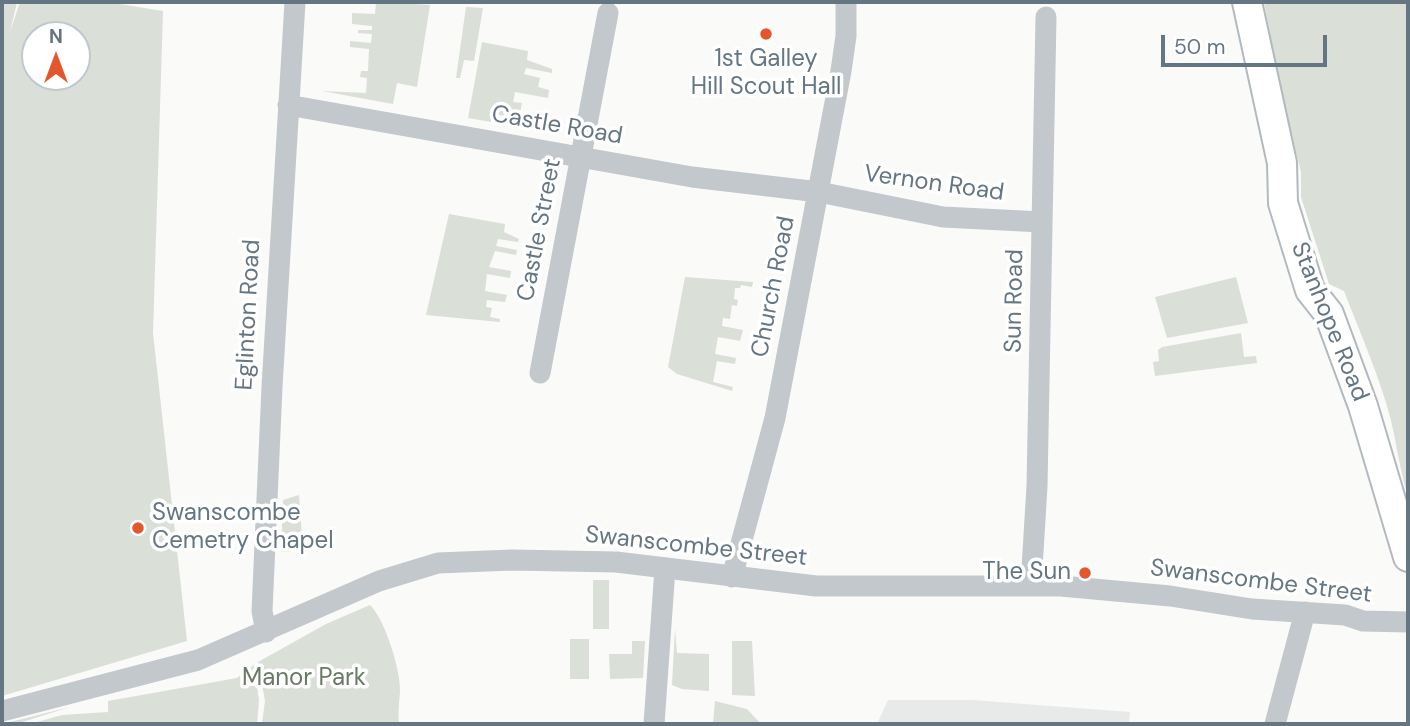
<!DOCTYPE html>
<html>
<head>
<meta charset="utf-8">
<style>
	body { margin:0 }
	#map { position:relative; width:1410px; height:726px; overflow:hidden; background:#fafaf8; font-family:"DM Sans",sans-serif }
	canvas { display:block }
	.frame { position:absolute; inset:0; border:4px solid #657683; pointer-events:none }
	.north { position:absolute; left:21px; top:21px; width:70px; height:70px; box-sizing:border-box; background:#fff; border:2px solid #c1c8cd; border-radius:50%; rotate:0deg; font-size:19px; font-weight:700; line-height:28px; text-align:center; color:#657683 }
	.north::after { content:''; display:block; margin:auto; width:24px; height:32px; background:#e4572e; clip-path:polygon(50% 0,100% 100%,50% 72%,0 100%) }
	.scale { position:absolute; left:1161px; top:35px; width:166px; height:32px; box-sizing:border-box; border:4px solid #657683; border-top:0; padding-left:9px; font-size:21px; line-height:24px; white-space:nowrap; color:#657683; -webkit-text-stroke:5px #fff; paint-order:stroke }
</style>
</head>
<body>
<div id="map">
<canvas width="1410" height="726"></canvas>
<div class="frame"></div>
<div class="north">N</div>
<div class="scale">50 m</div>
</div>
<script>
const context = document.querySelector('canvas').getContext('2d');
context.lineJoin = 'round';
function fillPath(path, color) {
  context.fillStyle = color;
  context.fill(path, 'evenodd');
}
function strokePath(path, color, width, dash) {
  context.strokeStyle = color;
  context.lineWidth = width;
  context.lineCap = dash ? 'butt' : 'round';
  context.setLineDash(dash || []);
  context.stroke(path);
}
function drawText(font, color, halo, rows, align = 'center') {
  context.font = font + ' "DM Sans",sans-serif';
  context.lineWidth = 7;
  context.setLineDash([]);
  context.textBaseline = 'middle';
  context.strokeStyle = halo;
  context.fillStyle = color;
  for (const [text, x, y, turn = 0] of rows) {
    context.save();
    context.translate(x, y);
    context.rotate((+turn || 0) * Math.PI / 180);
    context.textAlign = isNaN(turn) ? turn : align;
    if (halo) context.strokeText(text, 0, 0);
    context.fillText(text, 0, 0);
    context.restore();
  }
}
fillPath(new Path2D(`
	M888,700h84l158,12 -1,12h-252z`), '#e8e9e9');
fillPath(new Path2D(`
	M2,2h15l-7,30 10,-30h87l56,9 -10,322 34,308 -185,55zM35,35h42v42h-42z
	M382,2l48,3 -13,82 -20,-4 -4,21 -71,-13 44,2 1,-15 -7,-1 1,-6h7l1,-22 -19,-2v-6l21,2 1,-9 -14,-1v-3h14v-4l-20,-2v-11l23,1 1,-11z
	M1264,2h144v496c-6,-22 -10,-42 -14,-64 -8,-43 -34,-101 -50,-143l-15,-7 -28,-87v-25l-21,-82z
	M466,7l17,1 -9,53 -10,-1 -4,18h-4z
	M482,42l46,9 -1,9 25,9v4l-26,-5 -2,6 16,4 -2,9 11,3 -1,8 -33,-6 -2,10 9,1 -3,15 -26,-4 -2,8 -23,-4z
	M449,214l56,10 -1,8 15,7 -1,3 -20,-3 -2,7 21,4 -1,5 -21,-4 -6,16 22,4 -1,7 -23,-4 -2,17 22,4 -2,7 -18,-2 -1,7 6,1 -2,9 10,2v3l-74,-7z
	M685,277l68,5 -1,5 -11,-2 -1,3h-5l-1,11 4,1 -1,6 -5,-1 -2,14 -7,-1 -1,8 21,4 -3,11 -22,-4 -3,17 21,4 -1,6 -18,-3 -4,21 20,5 -1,4 -55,-17 -9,-7z
	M1236,277l12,46 -81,15 -12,-41z
	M1241,333l3,24 12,-1 1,7 -102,13 -2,-14 6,-1 -1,-11 4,-3z
	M299,495l4,55 -22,2 2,-52z
	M593,580h16v49h-16z
	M370,605c15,14 31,66 30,87 -1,11 -2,20 -1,32h-137l3,-23 -7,-39 68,-38z
	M675,629l2,24 32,1v37l-27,-2 -10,-4z
	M570,639h19v40h-19z
	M632,641h13l-2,37 -33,1 -1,-25h23z
	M732,641h20l3,55 -23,-1z
	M254,665l5,35 -2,24h-227l32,-9 46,-3v-11l129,-23z
	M715,701l32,8 14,15h-48z
	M70,707l-54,17h-14z`), '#dadfd7');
const secondary = new Path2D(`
	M1247,2l35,161 1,40 27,87 19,24 34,92 45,151`);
strokePath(secondary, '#b3babf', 32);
strokePath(new Path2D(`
	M288,105l404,72 127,15 124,25 99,5
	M540,373l68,-360
	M732,577l43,-159 66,-347 5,-35v-34
	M1031,585l6,-99 9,-469
	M266,632l-4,-21 10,-224 23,-385
	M2,711l196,-51 181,-79 59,-18 74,-3 104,2 200,24h245l109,10 82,13 93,6 18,6 45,1
	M654,724l11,-156
	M1275,724l30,-112`), '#c3c8cc', 21);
strokePath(secondary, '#fff', 28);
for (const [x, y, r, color] of [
	[766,34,7,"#e4572e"],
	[138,528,7,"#e4572e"],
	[1085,573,7,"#e4572e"]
]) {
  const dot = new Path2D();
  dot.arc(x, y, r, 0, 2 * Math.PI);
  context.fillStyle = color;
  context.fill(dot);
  strokePath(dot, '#fff', 2.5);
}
drawText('24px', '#657683', '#fff', [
	["1st Galley",766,60],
	["Hill Scout Hall",766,88],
	["Swanscombe",152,514,"left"],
	["Cemetry Chapel",152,542,"left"],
	["The Sun",1071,573,"right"]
]);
drawText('24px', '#657683', '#fff', [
	["Castle Road",557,126,10],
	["Vernon Road",934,184,8],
	["Castle Street",540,230,-79],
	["Church Road",774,287,-79],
	["Sun Road",1015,301,-89],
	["Eglinton Road",249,315,-87],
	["Stanhope Road",1329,322,68],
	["Swanscombe Street",696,547,6],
	["Swanscombe Street",1261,582,7]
]);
drawText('24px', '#687a64', '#fff', [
	["Manor Park",304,679]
]);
</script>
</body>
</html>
